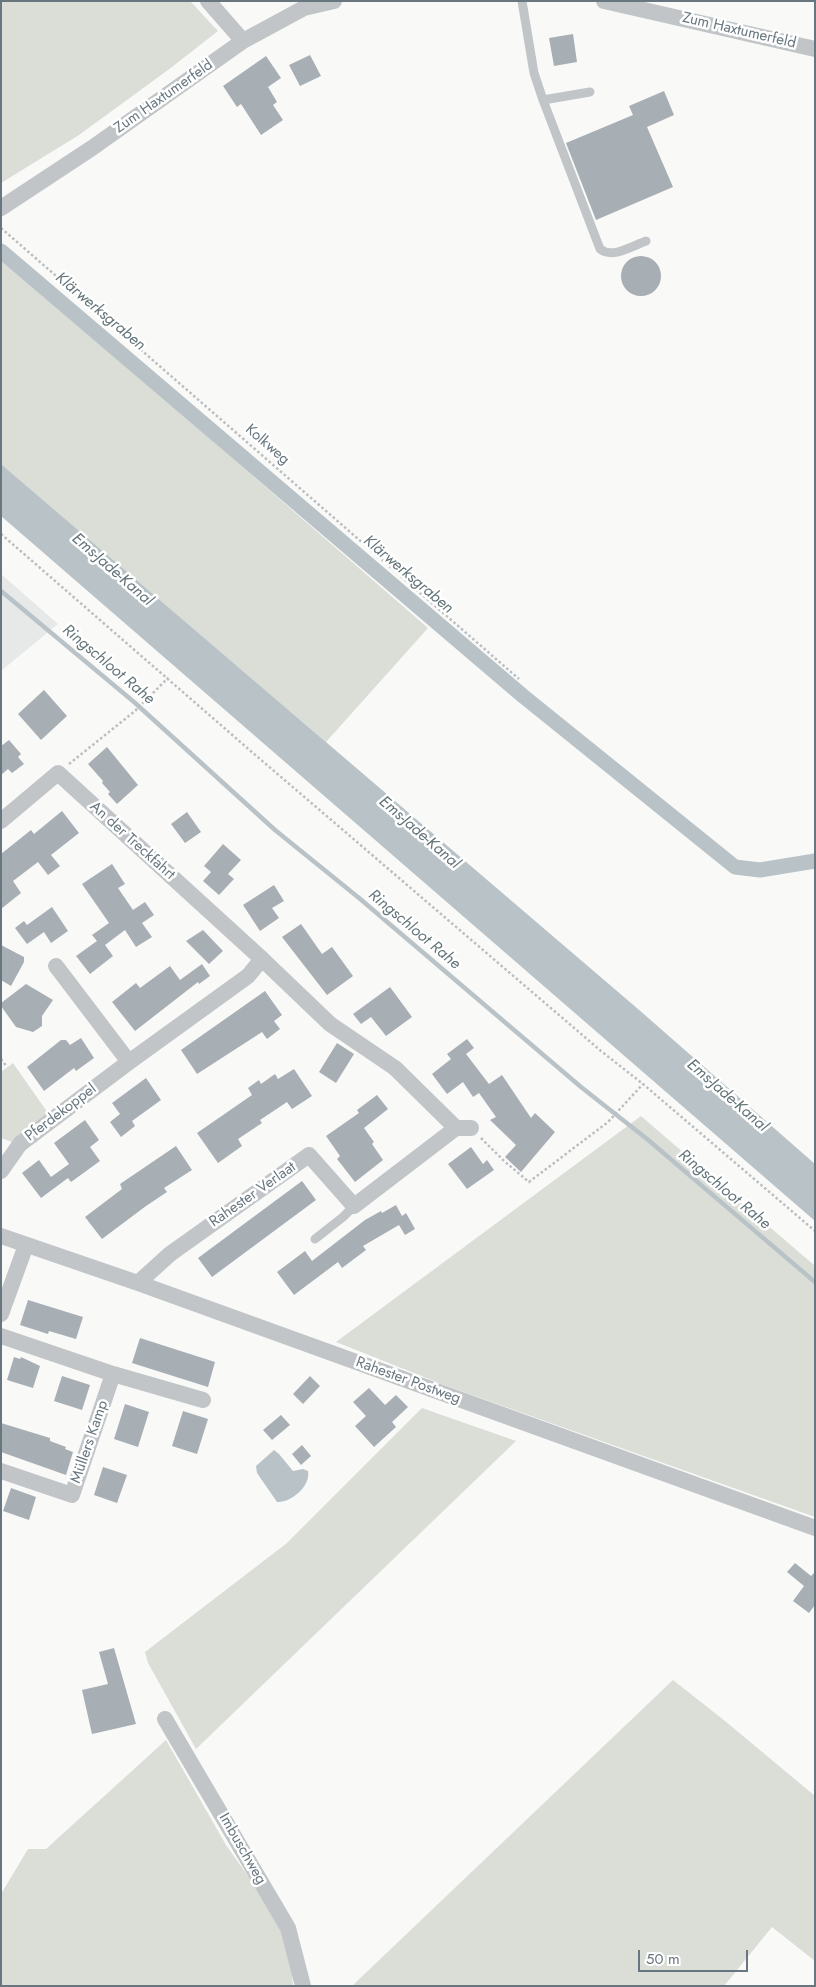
<!DOCTYPE html>
<html>
<head>
<meta charset="utf-8">
<style>
	body { margin:0 }
	#map { position:relative; width:816px; height:1987px; overflow:hidden; background:#f9f9f8; font-family:Jost,sans-serif }
	canvas { display:block }
	.frame { position:absolute; inset:0; border:2px solid #67767f; pointer-events:none }
	.scale { position:absolute; left:638px; top:1950px; width:110px; height:22px; box-sizing:border-box; border:2px solid #67767f; border-top:0; padding-left:6px; font-size:15px; line-height:18px; white-space:nowrap; color:#67767f; -webkit-text-stroke:4px #fff; paint-order:stroke }
</style>
</head>
<body>
<div id="map">
<canvas width="816" height="1987"></canvas>
<div class="frame"></div>
<div class="scale">50 m</div>
</div>
<script>
const context = document.querySelector('canvas').getContext('2d');
context.lineJoin = 'round';
function fillPath(path, color) {
  context.fillStyle = color;
  context.fill(path, 'evenodd');
}
function strokePath(path, color, width, dash) {
  context.strokeStyle = color;
  context.lineWidth = width;
  context.lineCap = dash ? 'butt' : 'round';
  context.setLineDash(dash || []);
  context.stroke(path);
}
function drawText(font, color, halo, rows, align = 'center') {
  context.font = font + ' Jost,sans-serif';
  context.lineWidth = 5;
  context.setLineDash([]);
  context.textBaseline = 'middle';
  context.strokeStyle = halo;
  context.fillStyle = color;
  for (const [text, x, y, turn = 0] of rows) {
    context.save();
    context.translate(x, y);
    context.rotate((+turn || 0) * Math.PI / 180);
    context.textAlign = isNaN(turn) ? turn : align;
    if (halo) context.strokeText(text, 0, 0);
    context.fillText(text, 0, 0);
    context.restore();
  }
}
fillPath(new Path2D(`
	M1,574l57,50 -57,47z`), '#e7e8e8');
fillPath(new Path2D(`
	M1,1h189l28,30 -50,39 -89,65 -78,48z
	M1,257l427,371 -102,114 -325,-278z
	M13,1063l37,53 -35,27 -14,-5v-66z
	M641,1116l174,150v251l-371,-132 -108,-43z
	M422,1408l94,33 -320,308 -48,-86 -3,-11 142,-109z
	M673,1680l52,41 90,75v165l-43,-34 -48,59h-372z
	M166,1740l60,105 54,76 10,28 3,37h-292v-92l27,-45h18z`), '#daded7');
fillPath(new Path2D(`
	M1,464l637,545 177,155v57l-814,-705z
	M274,1450l5,4 14,17 10,-2 5,2c3,15 -17,32 -31,31l-20,-29 -1,-7z`), '#b9c3c7');
strokePath(new Path2D(`
	M1,591l133,111 141,128 84,68 222,189 66,52 168,143`), '#b9c3c7', 4.5);
strokePath(new Path2D(`
	M1,251l522,445 212,171 25,3 55,-9`), '#b9c3c7', 15);
fillPath(new Path2D(`
	M573,34l4,28 -23,4 -5,-28z
	M310,55l11,21 -21,10 -11,-21z
	M266,56l15,22 -13,9 9,15 -4,3 10,15 -22,15 -20,-31 -4,3 -14,-21z
	M664,91l10,24 -27,12 26,60 -77,33 -30,-77 67,-28 -4,-9z
	M621 276a20 20 0 1 1 40 0a20 20 0 1 1-40 0Z
	M44,690l23,26 -26,24 -23,-26z
	M9,740l12,14 -3,3 6,7 -12,9 -4,-4 -7,6v-29z
	M107,747l31,38 -21,19 -9,-10 2,-2 -8,-9 1,-2 -15,-17z
	M62,811l17,22 -28,22 9,11 -12,9 -10,-13 -25,19 8,12 -20,16v-55l30,-24 3,4z
	M187,812l14,20 -16,11 -14,-19z
	M223,844l18,16 -13,14 6,5 -15,16 -16,-14 8,-9 -7,-6z
	M112,864l13,20 -7,4 15,22 12,-8 9,13 -12,8 10,14 -16,10 -11,-17 -20,15 8,11 -23,18 -14,-18 21,-15 -5,-6 17,-12 -27,-39z
	M274,885l10,16 -12,7 7,10 -19,13 -17,-26z
	M52,907l16,24 -17,12 -7,-11 -17,12 -12,-16 9,-7 3,4z
	M301,924l21,30 10,-7 21,29 -26,19 -45,-58z
	M203,930l20,21 -14,13 -23,-23z
	M1,945l23,12v5l-13,24 -10,-6z
	M202,964l8,12 -11,8 -1,-2 -63,49 -23,-29 24,-19 4,5 30,-22 10,14z
	M26,984l27,16 -11,16v10l-9,6 -17,-5 -15,-21v-3z
	M390,987l22,30 -26,19 -15,-19 -10,7 -8,-10z
	M265,991l17,24 -8,6 6,8 -13,10 -5,-7 -65,42 -16,-24z
	M81,1038l13,20 -18,13 -2,-3 -30,23 -17,-24 34,-27h5l4,5z
	M467,1039l7,9 -8,6 23,30 13,-9 29,43 4,-5 20,19 -34,40 -16,-15 11,-12 -26,-25 6,-3 -17,-24 -6,4 -10,-15 -16,12 -15,-20 19,-15 -4,-5z
	M337,1043l17,11 -18,29 -17,-11z
	M294,1069l18,27 -20,13 -5,-7 -27,18 2,3 -24,16 4,7 -24,17 -21,-30 55,-38 -4,-7 11,-8 2,4 14,-10 3,5z
	M146,1078l15,22 -29,21 3,5 -14,11 -11,-15 10,-8 -8,-11z
	M377,1095l11,14 -24,19 10,14 -2,2 11,16 -28,22 -18,-23 3,-3 -14,-20 33,-23 -2,-3z
	M85,1120l14,20 -9,7 10,14 -29,21 -3,-4 -27,20 -19,-25 17,-13 12,17 18,-13 -15,-21z
	M176,1146l16,24 -28,18 3,4 -21,14 -44,33 -17,-22 37,-28 -2,-5z
	M471,1147l12,17 4,-4 7,10 -27,19 -19,-25z
	M302,1181l14,19 -104,77 -14,-19z
	M396,1205l6,11 4,-3 9,16 -10,6 -6,-10 -36,21 3,4 -24,18 -4,-6 -44,33 -17,-23 28,-21 7,10 53,-41 16,-9 1,2z
	M28,1300l55,17 -7,22 -27,-8 -1,3 -28,-9z
	M140,1338l75,24 -7,25 -76,-24z
	M14,1357l6,2 1,-2 19,9 -7,22 -26,-8z
	M62,1376l28,9 -8,25 -28,-9z
	M310,1376l10,10 -17,18 -10,-10z
	M369,1388l16,17 11,-10 12,12 -16,15 4,5 -22,20 -19,-21 11,-10 -13,-14z
	M125,1404l24,8 -11,35 -24,-8z
	M183,1411l25,8 -11,35 -25,-8z
	M281,1415l9,10 -18,15 -9,-10z
	M1,1423l49,15v3l16,6 -1,2 8,3 -7,23 -65,-23z
	M302,1445l9,11 -10,9 -9,-11z
	M103,1467l24,8 -10,28 -23,-8z
	M11,1488l25,9 -7,23 -26,-9z
	M795,1563l16,13 4,-4v33l-6,8 -16,-12 11,-15 -17,-14z
	M114,1648l22,76 -44,10 -10,-44 26,-6 -9,-32z`), '#a7aeb4');
strokePath(new Path2D(`
	M1,228l518,451
	M1,534l252,219 348,298 42,33 172,147
	M69,764l66,-53 33,-33
	M1,1059l6,8
	M481,1138l23,23 25,21 79,-60 35,-38`), '#bbbec0', 2.5, [2.5, 2.5]);
strokePath(new Path2D(`
	M522,1l12,72 9,27 47,-8
	M543,100l57,149c13,10 32,-3 46,-8
	M315,1239l28,-22 11,-11`), '#c1c5c8', 9);
strokePath(new Path2D(`
	M208,1l35,40
	M604,1l211,48
	M1,208l91,-60 151,-107 61,-33 30,-7
	M1,821l57,-48 204,186 68,65 65,44 61,60h15
	M56,966l73,96
	M1,1171l19,-27 109,-82 119,-86 14,-17
	M1,1236l137,47 677,245
	M138,1283l32,-29 139,-99 45,51 102,-78
	M1,1314l25,-69
	M1,1336l112,38 90,26
	M1,1471l71,24 41,-121
	M165,1719l123,209 15,58`), '#c1c5c8', 16);
drawText('15px', '#67767f', '#fff', [
	["Zum Haxtumerfeld",739,31,13],
	["Zum Haxtumerfeld",164,97,-35],
	["Kolkweg",267,445,41],
	["An der Treckfahrt",132,841,42],
	["Pferdekoppel",61,1113,-37],
	["Rahester Verlaat",253,1195,-35],
	["Rahester Postweg",408,1381,20],
	["Müllers Kamp",90,1442,-71],
	["Imbuschweg",242,1849,60]
]);
drawText('italic 16px', '#637478', '#fff', [
	["Klärwerksgraben",100,312,40],
	["Ems-Jade-Kanal",112,570,41],
	["Klärwerksgraben",408,575,40],
	["Ringschloot Rahe",108,665,40],
	["Ems-Jade-Kanal",419,833,41],
	["Ringschloot Rahe",414,930,40],
	["Ems-Jade-Kanal",727,1096,41],
	["Ringschloot Rahe",724,1190,40]
]);
</script>
</body>
</html>
